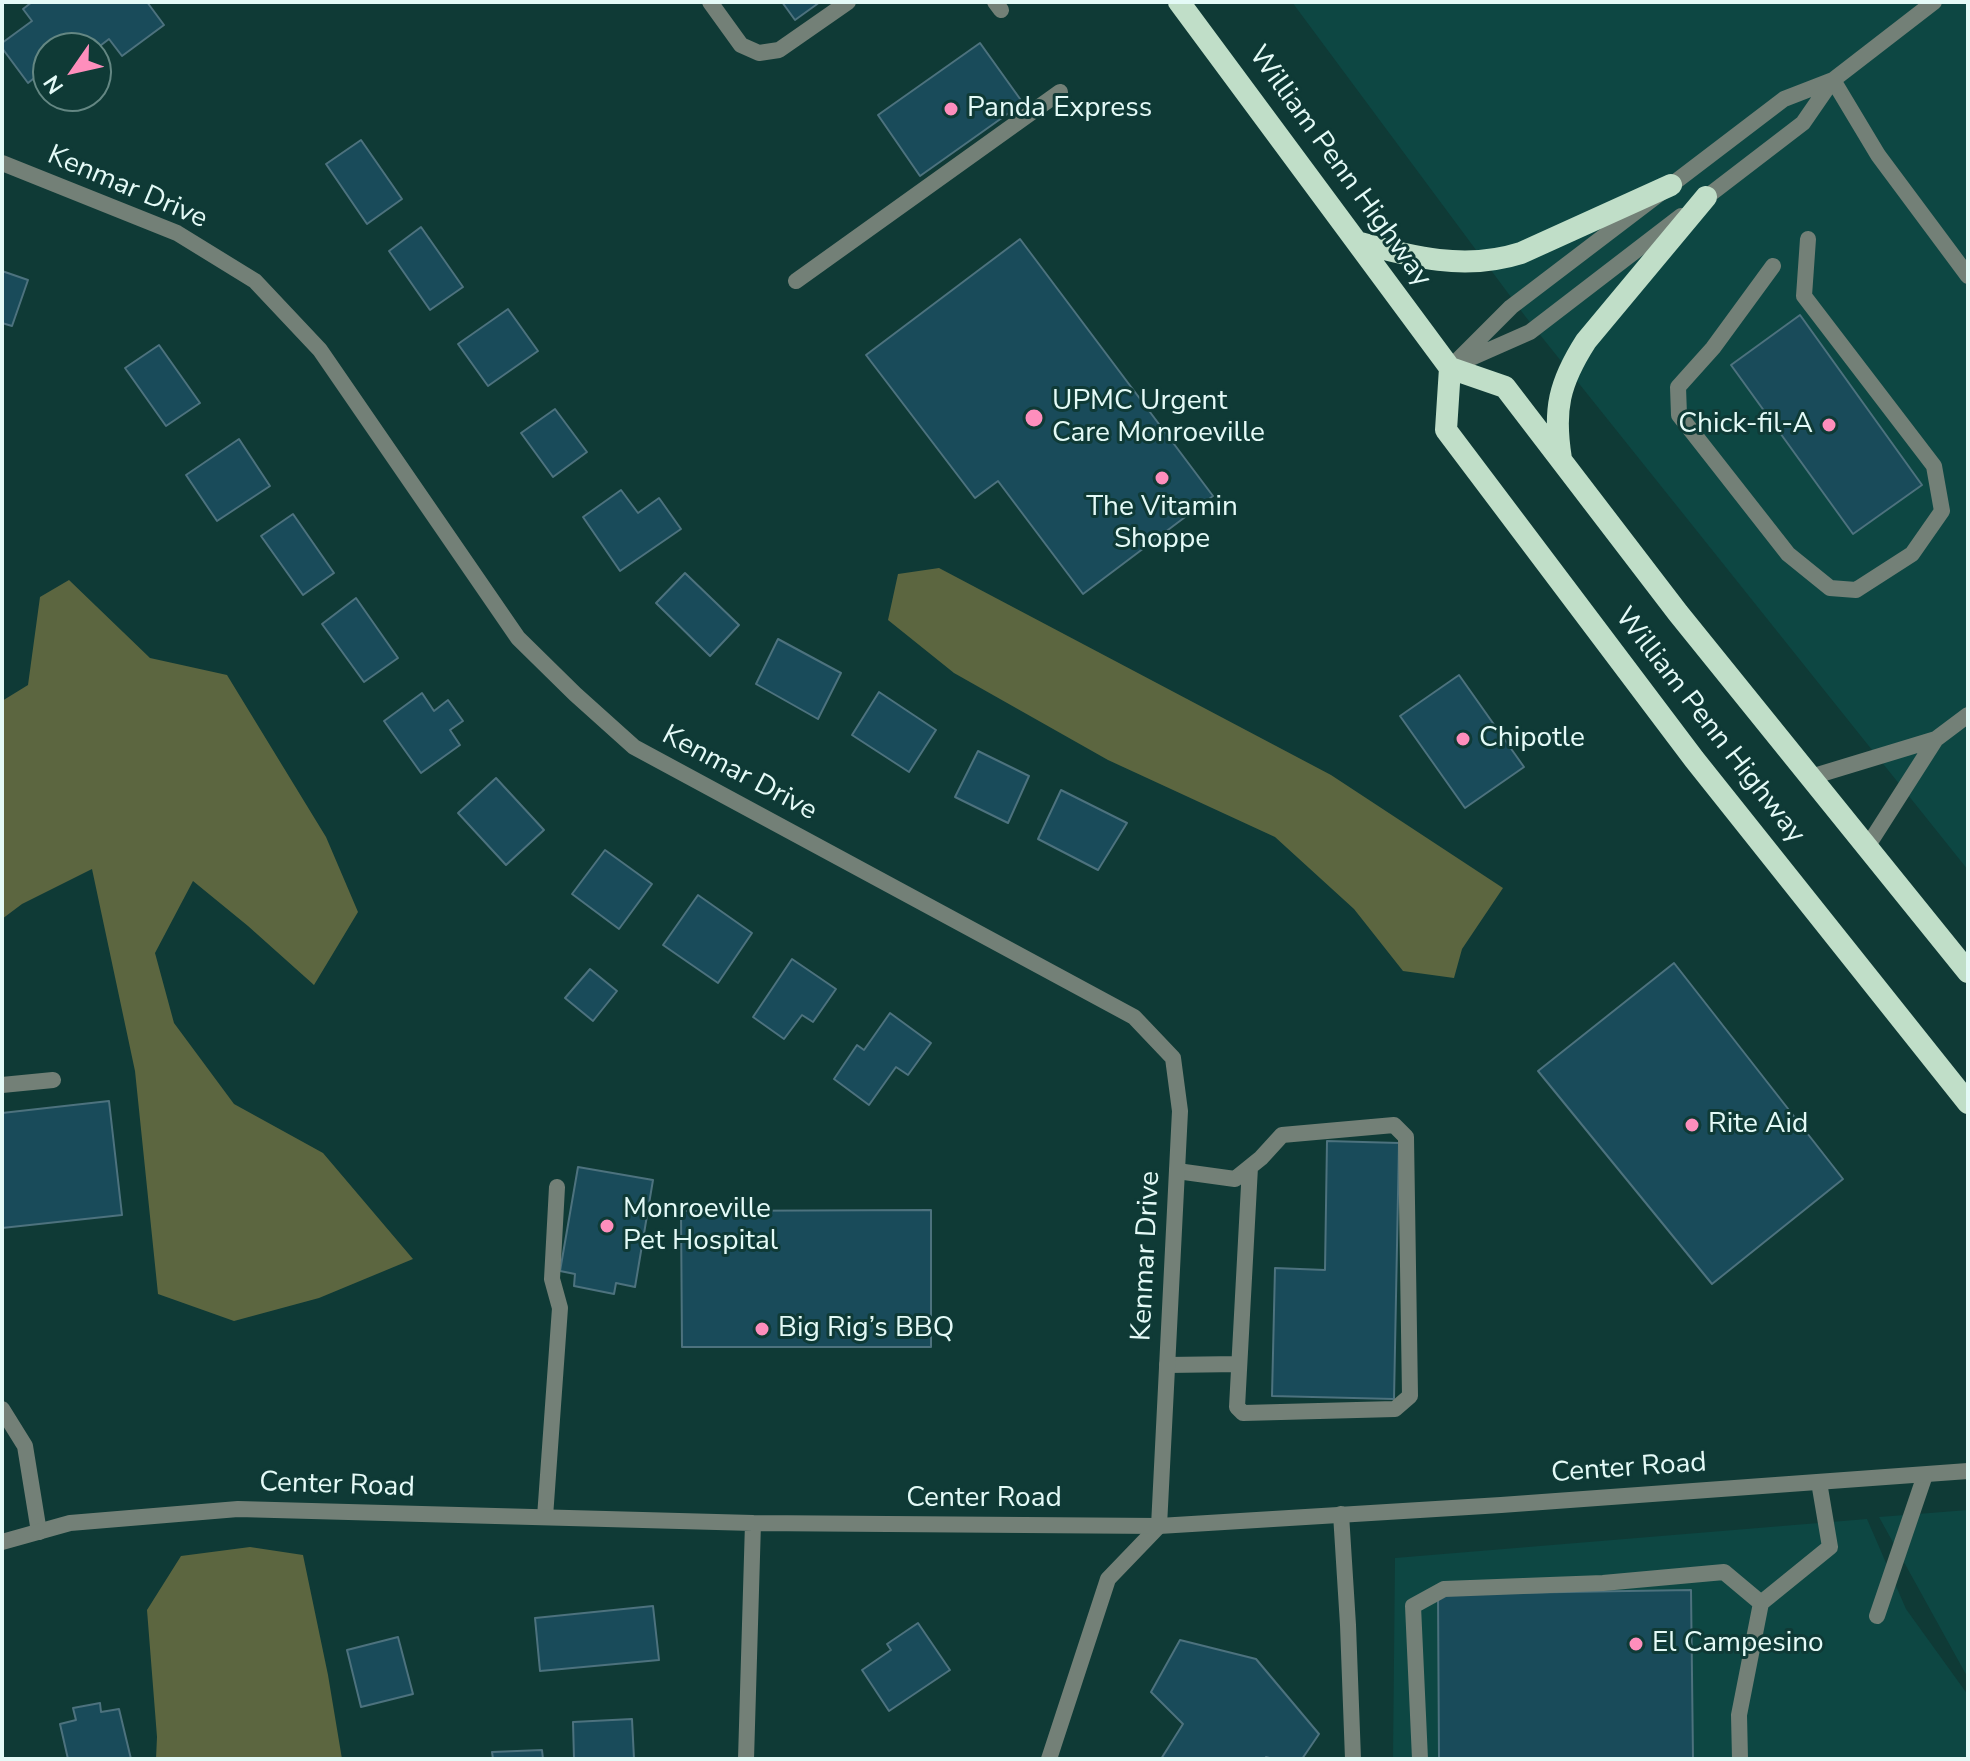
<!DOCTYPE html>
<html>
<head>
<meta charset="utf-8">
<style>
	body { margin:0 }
	#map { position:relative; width:1970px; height:1761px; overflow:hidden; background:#0f3a36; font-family:"Nunito Sans",sans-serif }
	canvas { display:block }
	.frame { position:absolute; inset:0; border:4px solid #e4faf7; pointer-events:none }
	.north { position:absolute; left:32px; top:32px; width:80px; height:80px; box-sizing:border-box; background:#0f3a36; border:2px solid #648783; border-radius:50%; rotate:236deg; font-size:22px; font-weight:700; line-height:32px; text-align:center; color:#e4faf7 }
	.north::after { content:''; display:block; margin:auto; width:28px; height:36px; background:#fe8ebc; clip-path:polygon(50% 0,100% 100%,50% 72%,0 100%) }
</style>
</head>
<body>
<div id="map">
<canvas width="1970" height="1761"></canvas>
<div class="frame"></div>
<div class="north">N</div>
</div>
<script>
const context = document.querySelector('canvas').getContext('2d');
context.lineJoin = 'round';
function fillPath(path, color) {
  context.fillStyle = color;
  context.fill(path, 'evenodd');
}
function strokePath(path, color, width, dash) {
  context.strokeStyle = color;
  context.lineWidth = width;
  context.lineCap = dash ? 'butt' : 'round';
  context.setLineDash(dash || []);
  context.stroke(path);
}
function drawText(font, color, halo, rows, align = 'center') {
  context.font = font + ' "Nunito Sans",sans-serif';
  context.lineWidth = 6;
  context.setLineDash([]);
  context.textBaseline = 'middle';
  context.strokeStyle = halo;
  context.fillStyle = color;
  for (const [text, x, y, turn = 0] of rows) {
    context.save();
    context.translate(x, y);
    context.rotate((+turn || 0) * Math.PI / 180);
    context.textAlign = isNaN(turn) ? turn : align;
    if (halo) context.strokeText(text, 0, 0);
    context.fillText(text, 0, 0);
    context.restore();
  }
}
fillPath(new Path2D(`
	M1292,2h676v868l-443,-554z
	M1968,1510v168l-89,-161z
	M1867,1519l39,90 62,86v64h-575l2,-201z`), '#0d4743');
fillPath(new Path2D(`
	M939,568l392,207 172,113 -41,61 -8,29 -51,-7 -49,-62 -79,-72 -167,-77 -154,-87 -66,-53 10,-46z
	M69,580l81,78 77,17 99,162 32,75 -44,73 -66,-59 -55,-45 -38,72 19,70 60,81 89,49 90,106 -94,39 -85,23 -76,-27 -23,-223 -43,-202 -70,35 -20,15v-218l26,-16 12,-88z
	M250,1547l53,8 25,120 14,84h-186l1,-22 -10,-127 34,-54z`), '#5c6640');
const building = new Path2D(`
	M32,2h115l17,23 -42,31 -13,-17 -13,10 -19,-1 -1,-2 -2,2h-26v19l-20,16 -26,-35v-5l30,-22 -9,-12z
	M782,2h38l-25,18z
	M980,43l43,60 -103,73 -42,-61z
	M361,140l41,59 -35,25 -41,-60z
	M421,227l42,60 -33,23 -41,-59z
	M1020,239l193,257 -130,98 -85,-113 -23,17 -109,-143z
	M2,271l26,9 -16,46 -10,-3z
	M508,309l30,42 -50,35 -30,-42z
	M1800,315l122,170 -69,49 -122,-169z
	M159,345l41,58 -34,23 -41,-58z
	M555,409l32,43 -34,25 -32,-44z
	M239,439l31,47 -53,35 -31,-46z
	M621,490l17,23 21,-15 22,31 -61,42 -37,-54z
	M293,514l41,59 -31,22 -42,-59z
	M685,573l54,52 -29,31 -54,-53z
	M356,598l42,60 -34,24 -42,-58z
	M778,639l63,34 -23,46 -62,-35z
	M1459,675l65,92 -59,41 -65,-92z
	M879,692l57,38 -27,42 -57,-37z
	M422,693l12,18 14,-11 15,21 -13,9 10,15 -39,28 -37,-52z
	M978,751l51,25 -21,47 -53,-26z
	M496,778l48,52 -38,35 -48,-52z
	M1061,790l66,33 -29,47 -60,-31z
	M605,850l47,34 -33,45 -47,-35z
	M698,895l54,38 -34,50 -55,-38z
	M792,959l44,30 -23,33 -11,-7 -18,24 -31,-22z
	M1674,963l169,216 -131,105 -174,-213z
	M590,969l27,22 -24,30 -28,-23z
	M890,1013l41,30 -23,32 -12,-8 -27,38 -35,-26 23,-34 7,5z
	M109,1101l13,114 -120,13v-115z
	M1327,1141l72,2 -5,256 -122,-3 3,-128 50,2z
	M578,1167l75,13 -18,107 -19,-4 -2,11 -40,-8 1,-12 -15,-3z
	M931,1210v137h-249l-1,-136z
	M1691,1590l2,169h-254l-1,-165z
	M653,1606l6,54 -119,11 -5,-53z
	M918,1623l32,47 -61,41 -27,-41 29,-20 -4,-6z
	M398,1637l15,57 -52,13 -14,-57z
	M1180,1640l76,19 63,75 -17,25h-29l-7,-2 -1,2h-104l22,-35 -32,-32z
	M100,1703l1,9 18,-3 12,50h-63l-8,-35 16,-4 -3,-12z
	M632,1719l2,40h-60l-1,-37z
	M542,1750l1,9h-50l-1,-7z`);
fillPath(building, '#194b5a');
strokePath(building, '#4d727e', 2);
strokePath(new Path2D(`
	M710,2l31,43 18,8 20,-3 69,-48
	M995,2l6,8
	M1833,80l45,75 90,121
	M1700,202l103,-79 29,-42
	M1773,266l-60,82 -35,39 1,28 109,139 42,34 26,2 56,-36 30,-43 -8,-45 -130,-170 4,-57
	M796,281l264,-189
	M1462,362l68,-30 151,-116
	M1450,368l61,-61 273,-208 49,-19 101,-78
	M1811,777l125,-38
	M1867,847l69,-108 32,-24
	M2,1085l51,-5
	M1177,1171l58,8 26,-21 21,-23 112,-10 12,12 4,259 -15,13 -152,4 -6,-6 13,-240
	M1167,1365l72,-1
	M2,1409l23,37 14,86
	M1341,1514l7,111 5,134
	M545,1517l15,-209 -8,-29 5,-92
	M1877,1616l48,-141
	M1049,1759l59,-180 51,-53
	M1420,1759l-7,-153 31,-17 159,-6 121,-11 37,31
	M1740,1759l-1,-44 22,-112 69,-56 -11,-65`), '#738077', 16);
strokePath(new Path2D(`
	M2,163l175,70 78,48 65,69 198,288 57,56 59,53 500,270 39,41 7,53 -21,415`), '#738077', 16);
strokePath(new Path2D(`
	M2,1542l68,-19 168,-14 515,14 406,3 342,-21 467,-34
	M746,1759l7,-236`), '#738077', 16);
strokePath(new Path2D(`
	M1179,2l271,366 55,19 173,226 290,359
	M1357,242c55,15 108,29 164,11l150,-68
	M1450,368l-4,62 248,329 274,344
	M1561,459c-8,-49 -2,-76 25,-118l120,-144`), '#c0dec8', 22);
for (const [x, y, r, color] of [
	[951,109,8,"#fe8ebc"],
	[1034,418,10,"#fe8ebc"],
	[1829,425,8,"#fe8ebc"],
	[1162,478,8,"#fe8ebc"],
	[1463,739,8,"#fe8ebc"],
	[1692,1125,8,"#fe8ebc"],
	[607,1226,8,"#fe8ebc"],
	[762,1329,8,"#fe8ebc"],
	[1636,1644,8,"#fe8ebc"]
]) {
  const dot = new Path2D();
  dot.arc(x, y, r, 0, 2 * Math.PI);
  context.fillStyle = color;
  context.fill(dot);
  strokePath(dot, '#0f3a36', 3);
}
drawText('28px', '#e4faf7', '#0f3a36', [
	["Panda Express",967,109],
	["UPMC Urgent",1052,402],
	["Care Monroeville",1052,434],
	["Chick-fil-A",1813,425,"right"],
	["The Vitamin",1162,508,"center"],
	["Shoppe",1162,540,"center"],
	["Chipotle",1479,739],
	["Rite Aid",1708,1125],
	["Monroeville",623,1210],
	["Pet Hospital",623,1242],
	["Big Rig’s BBQ",778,1329],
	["El Campesino",1652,1644]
], 'left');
drawText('28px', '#e4faf7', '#0f3a36', [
	["William Penn Highway",1339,167,54],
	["Kenmar Drive",127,188,23],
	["William Penn Highway",1709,726,52],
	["Kenmar Drive",739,774,28],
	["Kenmar Drive",1147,1256,-87],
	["Center Road",1629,1469,-4],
	["Center Road",337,1486,2],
	["Center Road",984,1499]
]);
</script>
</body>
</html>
